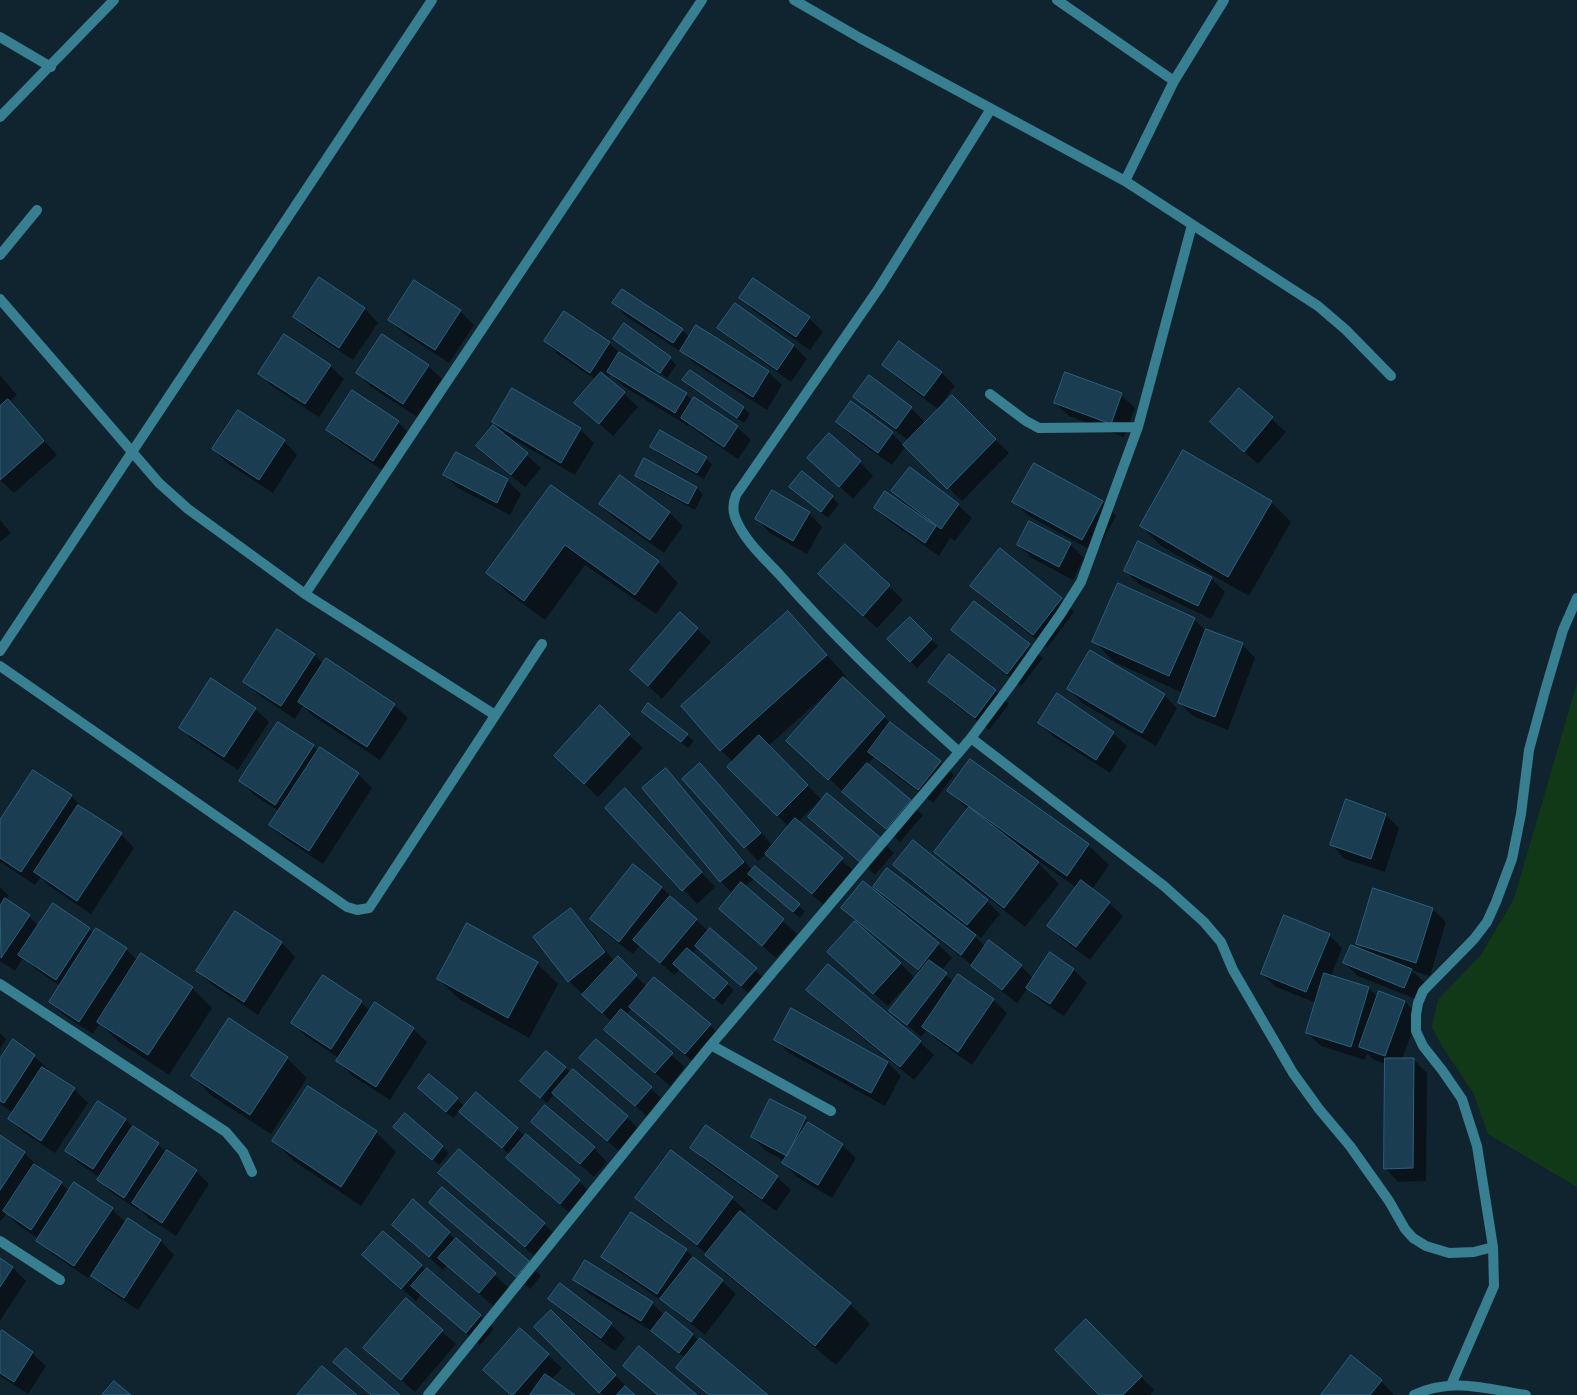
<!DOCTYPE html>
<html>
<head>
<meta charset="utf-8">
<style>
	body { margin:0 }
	canvas { display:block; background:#10242f }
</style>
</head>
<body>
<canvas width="1577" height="1395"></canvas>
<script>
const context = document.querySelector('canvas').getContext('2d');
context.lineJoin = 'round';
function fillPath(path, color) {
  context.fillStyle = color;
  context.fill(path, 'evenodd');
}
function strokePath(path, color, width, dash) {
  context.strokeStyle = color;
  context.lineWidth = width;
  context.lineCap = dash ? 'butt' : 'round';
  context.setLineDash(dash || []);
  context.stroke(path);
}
fillPath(new Path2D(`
	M1577,683v504l-89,-53 -14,-40 -32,-48 -10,-19 6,-27 43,-45 33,-56z`), '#123917');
fillPath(new Path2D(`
	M319,279l46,30 13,14 -25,37 -45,-30 -14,-13z
	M753,279l56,39 14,14 -13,18 -56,-39 -13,-14z
	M415,281l45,30 14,14 -25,38 -46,-30 -13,-14z
	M614,303l68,27 8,8 78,34 14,13 -15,25 -72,-46 -9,-9 -59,-38z
	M735,304l59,42 13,13 -16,23 -58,-41 -14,-13z
	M615,339l55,19 6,7 -9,13z
	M545,341l64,2 13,12 64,39 7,7 44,26 14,13 -13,19 -42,-28 -7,-6 -1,1 -65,-40 -12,-12 -3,5 30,28 -25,29 -37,-33 20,-23 -37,-25z
	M883,365l58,7 14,14 -17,23 -41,-31z
	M330,366l14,13 -25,38 -46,-30 -13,-13z
	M428,366l14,13 -25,38 -46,-30 -13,-14z
	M0,375l17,20 -8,7 48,53 -43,38 -14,-13z
	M869,377l42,31 15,15 26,-26 57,56 -47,48 -56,-55 -14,19 -41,-29 -13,-14 54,11 12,13 5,-5 -41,-31 -13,-13z
	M684,380l60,28 6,6 -6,9 -54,-36z
	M1239,390l47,42 -28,32 -47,-42z
	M1121,395l14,13 -11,29 -55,-21 -14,-13z
	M398,422l13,13 -24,38 -46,-30 -13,-13z
	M493,422l87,7 14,14 -19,32 -69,-40 -1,1 36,32 -16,19 -34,-27 -14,-14 29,-11z
	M284,441l13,14 -24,38 -46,-30 -14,-14z
	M652,446l54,12 6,6 -8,15 -46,-26z
	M456,453l51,27 14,14 -11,21 -52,-27 -13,-13z
	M645,459l52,29 6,6 -8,16 -52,-28 -7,-6z
	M860,462l13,14 -20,23 -31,-28z
	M1034,465l69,37 13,14 -20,37 -69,-38 -13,-14z
	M802,473l37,31 -11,14 -37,-31z
	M620,477l50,36 13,13 -19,27 -50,-35 -14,-14z
	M551,487l107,75 20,21 -22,31 -71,-49 -40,55 -37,-27 -20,-20z
	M893,491l65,14 14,13 -17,23 -5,-3 -11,18 -50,-35 -14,-13 30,-3z
	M1271,502l20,20 -42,74 -88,-50 -20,-20z
	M809,513l13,14 -15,27 -37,-21 -13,-14z
	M0,520l11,13 -11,9z
	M1070,544l14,14 -11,22 -41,-22 -14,-13z
	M846,545l57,55 -26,28 -44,-40z
	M1125,571l86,7 14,14 -14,27 -72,-35z
	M972,586l89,13 13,13 -27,36 -62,-49z
	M788,613l58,63 -3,3 52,48 45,35 14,13 -21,28 -50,-37 -9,-9 -7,8 56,50 -23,27 -99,-88 32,-64 -1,-1 -64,57 53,53 -23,23 57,50 -29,35 -60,-53 -8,7 -74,-82 29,-1 60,68 16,-19 -60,-60 5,-4 -13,-13z
	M910,619l28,27 -21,22 -28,-29z
	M1194,619l12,12 36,13 13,14 -27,72 -35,-14 -14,-13 4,-10 -69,-31 -20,-21z
	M697,629l14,13 -49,57 -31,-29z
	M953,630l76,15 14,13 -22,28 -55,-43z
	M314,655l10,9 70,41 14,13 -28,42 -67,-44 -10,-10 -8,13 -36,-24 -14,-14z
	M929,682l66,9 14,13 -20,26 -46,-35z
	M1069,689l95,6 13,13 -21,38 -74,-43z
	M648,705l46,36 -6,7 -45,-36z
	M255,709l14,13 -31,48 -44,-29 -14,-14z
	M1040,723l73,10 14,13 -17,27 -57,-37z
	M629,735l14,13 -45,49 -29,-28z
	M313,746l5,5 2,-2 38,25 14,14 -49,76 -39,-26 -14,-13 9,-14 -25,-16 -13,-14z
	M970,760l118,85 21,20 -17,25 17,13 14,13 -33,44 -28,-21 -13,-14 28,-37 -40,-28 -1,1 23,23 -34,43 -69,-55 -20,-20 32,-42 -19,-19z
	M666,769l13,14 74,88 52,40 -5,7 -46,-39 -10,8 53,47 -21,24 -56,-49 13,-15 -12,-12 -78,-94z
	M71,796l13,14 37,24 13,14 -43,66 -42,-28 -8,-9 -6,8 -35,-23v-40z
	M639,804l76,83 -18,17 -90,-96z
	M1386,815l13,13 -14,44 -40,-13 -13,-14z
	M809,816l72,24 13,13 -19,22z
	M895,865l92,36 13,13 -19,24 -73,-59z
	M0,887l9,9 -3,4 23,16 10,10 50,3 5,5 32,15 12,12 54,27 20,20 -43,67 -50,-33 -19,-19 -7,11 -29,-19 -14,-13 10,-16 -26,-18 -11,-10 -8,13 -15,-10z
	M661,887l48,45 1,-2 59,53 -14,16 -58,-51 -5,6 42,36 -12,15 -42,-36 -6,6 -34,-30 -7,9 -28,-21 -13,-14z
	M874,887l101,49 11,11 35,19 13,13 17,-25 23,16 13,13 -23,33 -23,-15 -13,-13 -11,15 -31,-24 -14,-14 -73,-56 -1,2 40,33 14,14 -11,13 13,11 39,18 14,13 -35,52 -35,-25 -10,-10 -6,7 -30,-26 29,-38 -63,-52 -14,-13 43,-7 1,-1z
	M571,909l13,14 31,39 3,-4 29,29 63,38 13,14 -24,28 -67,-59 -6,7 59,52 -15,19 -64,-57 6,-7 -43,-41 -34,-44z
	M1433,909l13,13 -16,54 -19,-6 14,13 -7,17 -60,-24 -14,-13 21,-11 -8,-9z
	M236,913l46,30 13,14 -37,58 -47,-31 -13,-13z
	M468,925l69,38 21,21 -29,54 -70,-39 -21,-20z
	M1329,935l13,13 -11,29 38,11 9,9 27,5 13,13 -16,45 11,-1 14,14 -1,108 -28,1 -13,-14 1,-104 -12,-4 -7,-7 -2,7 -44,-14 -14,-13 9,-30 -40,-16 -14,-13z
	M900,963l14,14 -26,29 -46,-40z
	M828,966l92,76 14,13 -20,25 -93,-76 -13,-14z
	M361,1002l9,9 43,18 14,13 -37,58 -39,-25 -13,-14 2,-2 -34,-23 -13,-13z
	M792,1010l96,53 13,13 -16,30 -96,-53 -13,-13z
	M0,1033l6,6 -6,10z
	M34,1056l14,13 -1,2 27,18 14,14 -33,50 -32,-21 -14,-13 4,-6 -13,-9v-43z
	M287,1058l20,20 -36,56 -59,-38 -20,-20z
	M581,1058l70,30 13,13 -15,17z
	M565,1068l62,49 13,13 -19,23 -67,-59 -7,9 -19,-16z
	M426,1094l31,5 8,8 52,22 62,52 13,14 -18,22 -53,-46 -11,-16 -50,-45 -7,8z
	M805,1118l10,10 27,17 14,13 -24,40 -35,-21 -13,-14 1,-2 -19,-10 -14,-14z
	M125,1119l8,8 25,17 8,9 30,18 13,13 -33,52 -29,-19 -8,-9 -1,2 -26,-17 -14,-13 2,-2 -20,-14 -13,-13z
	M376,1132l20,20 -35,54 -67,-45 -20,-20z
	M401,1133l41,14 7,6 -10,12z
	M0,1134l1,3 23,16 14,13 -1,1 24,16 9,9 42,17 14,14 3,-3 32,21 13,14 -36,55 -32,-21 -15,-15 -3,4 -36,-24 -14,-13 1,-2 -21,-14 -11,-12 -6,8 -1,-1z
	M547,1135l47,13 13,14 -13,15z
	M692,1147l85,30 14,13 -15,21 -71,-50z
	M459,1151l85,73 14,13 -19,23 -99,-87z
	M442,1189l86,73 13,14 -11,13 -86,-73 -13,-13z
	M637,1198h95l14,13 -3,4 107,89 20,20 -34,41 -109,-90 -20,-21 -57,-43z
	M413,1201l96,87 -16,18 -46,-41 -4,5 -50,-45z
	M686,1250l13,13 23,18 14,13 -31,41 -29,-23 -9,-8 -51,-34 -13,-14z
	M364,1255l57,11 59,50 14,13 -14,16 -59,-51 -5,7z
	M0,1259l12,8 14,14 -26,40z
	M575,1280l77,23 13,13 1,-2 101,81h-59l-30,-27 7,-10 -30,-25 -67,-40z
	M560,1285l51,39 14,14 -10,13 -52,-39 -13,-13z
	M406,1300l50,44 -41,48 -50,-45z
	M551,1311l78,78 4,6h-30l-68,-68z
	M1086,1321l68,69 -4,5h-49z
	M520,1330l42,38 -11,12 21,15h-61z
	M0,1335l32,18 14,13 -18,28 -28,-18z
	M335,1362l63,33h-27z
	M1381,1381l13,14h-71z`), '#0007');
const building = new Path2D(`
	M319,277l46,31 -26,40 -46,-31z
	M753,278l57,39 -14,20 -57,-39z
	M414,280l47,30 -26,40 -47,-30z
	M622,289l61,40 -10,14 -61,-40z
	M735,303l59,42 -17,25 -60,-42z
	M564,311l46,31 -20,31 -46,-32z
	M624,323l47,34 -11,16 -47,-34z
	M696,325l73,46 -16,26 -73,-46z
	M284,334l47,31 -26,39 -47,-30z
	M382,334l47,31 -26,39 -47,-31z
	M899,341l43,31 -18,24 -42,-31z
	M619,352l68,41 -12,20 -68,-41z
	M690,370l54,37 -7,11 -55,-38z
	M601,372l24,20 -26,32 -25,-21z
	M1065,372l57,21 -11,31 -57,-21z
	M869,375l43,32 -16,22 -43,-32z
	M512,388l69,40 -20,35 -69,-41z
	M1239,388l34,29 -29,35 -34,-30z
	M352,390l47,31 -26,40 -47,-31z
	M952,395l44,44 -49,50 -44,-44z
	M694,397l44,29 -14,21 -43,-29z
	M8,399l36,42 -44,39v-74z
	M851,401l42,31 -15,21 -42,-31z
	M238,410l47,30 -26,40 -47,-31z
	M493,425l35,28 -17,22 -35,-29z
	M660,430l47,27 -10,16 -47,-26z
	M829,433l32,28 -22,26 -32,-29z
	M1183,450l89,51 -44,76 -88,-51z
	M456,452l52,27 -11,24 -54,-28z
	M644,458l53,29 -9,17 -53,-28z
	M1034,463l69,38 -21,39 -70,-38z
	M910,467l49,37 -18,25 -50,-38z
	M802,471l31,25 -12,16 -32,-25z
	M620,475l50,37 -20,28 -51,-36z
	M551,485l108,76 -24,34 -70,-50 -41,56 -38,-28z
	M772,490l38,22 -17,29 -38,-22z
	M885,491l51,35 -11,17 -51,-35z
	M1029,521l42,22 -12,24 -42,-22z
	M1138,541l74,36 -14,29 -74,-35z
	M845,544l45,41 -27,31 -45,-42z
	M1000,548l62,50 -29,37 -63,-49z
	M1118,583l77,35 -26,58 -77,-34z
	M974,601l56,43 -23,30 -56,-44z
	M788,611l39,44 -107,96 -39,-45z
	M680,612l18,16 -50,58 -18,-16z
	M910,617l22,22 -22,23 -23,-23z
	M277,629l38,25 -34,52 -38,-24z
	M1206,629l37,14 -28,74 -37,-14z
	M1090,650l75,44 -23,39 -75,-44z
	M949,654l47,36 -21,28 -47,-36z
	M326,658l69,46 -28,43 -69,-45z
	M843,677l42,39 -57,64 -42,-39z
	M211,678l45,30 -32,49 -45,-29z
	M1057,693l57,39 -18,28 -58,-37z
	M648,703l40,31 -7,8 -39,-30z
	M600,705l30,29 -46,50 -30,-28z
	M278,722l36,23 -39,60 -36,-24z
	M890,722l51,39 -23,29 -50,-38z
	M759,735l49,50 -31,31 -50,-49z
	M320,747l39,26 -50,78 -40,-26z
	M970,759l119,85 -22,32 -120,-85z
	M700,763l61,70 -17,15 -62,-69z
	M867,763l44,37 -25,29 -44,-37z
	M666,768l78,94 -24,20 -78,-94z
	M33,770l39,25 -51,77 -21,-14v-38z
	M625,788l77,84 -20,19 -77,-83z
	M827,793l55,46 -21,24 -53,-46z
	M1346,799l40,15 -15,45 -41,-14z
	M78,805l44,28 -45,68 -43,-29z
	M969,807l70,55 -35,46 -70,-56z
	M795,818l48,40 -31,36 -47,-40z
	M913,840l75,60 -21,25 -74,-60z
	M633,864l29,23 -43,55 -29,-23z
	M755,866l45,38 -7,8 -45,-38z
	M887,868l89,67 -15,20 -88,-68z
	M1081,880l29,22 -34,45 -29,-21z
	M863,881l76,62 -21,27 -77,-62z
	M741,882l43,37 -22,27 -43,-37z
	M1373,888l60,20 -17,55 -60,-19z
	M670,896l27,23 -37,44 -27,-23z
	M5,898l25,17 -29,43 -1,-52z
	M53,903l37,25 -34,52 -38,-25z
	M571,908l34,44 -37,30 -35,-45z
	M235,911l47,31 -38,60 -48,-31z
	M1284,915l46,19 -24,58 -45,-18z
	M855,921l46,42 -28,31 -46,-42z
	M467,923l71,39 -30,56 -71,-39z
	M96,928l31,20 -48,74 -30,-20z
	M710,928l47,40 -16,18 -46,-40z
	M989,940l33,25 -20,25 -31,-24z
	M1351,945l61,24 -8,19 -61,-25z
	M687,948l41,35 -14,16 -41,-35z
	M1050,952l24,17 -24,35 -24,-16z
	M141,953l52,34 -45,68 -51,-33z
	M618,956l19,19 -35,38 -20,-18z
	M929,960l18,13 -40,52 -18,-14z
	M828,964l93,77 -21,26 -94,-77z
	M1324,973l45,14 -18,60 -45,-14z
	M958,974l36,25 -36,53 -36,-25z
	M323,975l39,26 -31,48 -40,-26z
	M654,977l57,47 -26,30 -56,-47z
	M1379,991l26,10 -20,55 -26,-9z
	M375,1002l39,26 -38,59 -40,-26z
	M791,1008l97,54 -17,31 -97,-53z
	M621,1009l52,44 -18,20 -51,-43z
	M229,1018l59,39 -38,58 -59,-39z
	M13,1039l22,16 -31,48 -4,-2v-42z
	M596,1039l56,48 -17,19 -56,-48z
	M546,1051l20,16 -26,31 -20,-17z
	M1385,1058h29l-1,110 -29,1z
	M42,1067l33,21 -34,53 -33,-22z
	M573,1069l55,47 -21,25 -55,-48z
	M429,1074l29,24 -12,14 -28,-24z
	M308,1086l69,45 -36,56 -69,-46z
	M476,1092l42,36 -16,20 -43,-36z
	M770,1099l36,18 -19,39 -36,-19z
	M98,1101l28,18 -33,50 -28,-18z
	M545,1105l50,42 -15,17 -49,-42z
	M405,1113l38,33 -11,14 -39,-33z
	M808,1122l35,22 -25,41 -36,-22z
	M706,1125l72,51 -16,23 -72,-51z
	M133,1126l26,17 -35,55 -27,-18z
	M526,1134l54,46 -20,24 -54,-46z
	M0,1135l25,17 -25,38z
	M459,1149l86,74 -20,24 -87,-74z
	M167,1150l30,20 -35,53 -30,-20z
	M671,1150l62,47 -36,48 -62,-47z
	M34,1164l28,18 -31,48 -28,-19z
	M74,1182l39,26 -39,58 -38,-25z
	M442,1187l87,74 -13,16 -87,-74z
	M413,1199l37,33 -21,25 -37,-32z
	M740,1211l111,92 -36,43 -110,-91z
	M631,1212l56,37 -30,45 -56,-37z
	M128,1218l33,22 -37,58 -33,-22z
	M383,1231l39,34 -21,24 -39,-34z
	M456,1238l40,35 -17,20 -41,-35z
	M693,1257l30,23 -32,42 -31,-23z
	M0,1258l13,9 -13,20z
	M585,1260l68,42 -12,19 -68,-41z
	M427,1268l54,47 -15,18 -55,-47z
	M560,1283l52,40 -11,15 -53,-39z
	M406,1298l37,32 -42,50 -38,-32z
	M551,1310l65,65 -17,18 -65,-66z
	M666,1312l27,22 -14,19 -28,-22z
	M1086,1319l56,57 -19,19h-24l-44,-45z
	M520,1328l29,26 -36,41h-2l-28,-25z
	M2,1330l31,22 -19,30 -14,-9v-40z
	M700,1338l68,57h-59l-33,-27z
	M639,1346l58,49h-39l-35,-29z
	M346,1348l54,47h-29l-38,-33z
	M1351,1355l31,25 -12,15h-49z
	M322,1366l35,29h-60z
	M545,1374l30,21h-45z
	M114,1381l17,14h-29z
	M625,1386l10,9h-18z`);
fillPath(building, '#1a3d51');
strokePath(building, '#2a607f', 1);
strokePath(new Path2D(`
	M794,0l66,38 265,143 193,125 28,24 45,46
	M1057,0l117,81
	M0,37l51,30
	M0,117l114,-117
	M1125,181l49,-100 50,-81
	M0,255l37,-45
	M0,299l159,184 29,26 117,85 190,121
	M990,394l36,27 13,7 99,-1
	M305,594l397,-594
	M0,651l432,-651
	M0,666l347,241 10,3 12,-2 173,-264
	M971,738l193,148 40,36 17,20 12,28 60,103 26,36 31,37 39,55 16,28 8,9 13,8 23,7 25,-1 19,-5
	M958,751c-63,-56 -124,-114 -179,-177 -16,-17 -36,-35 -44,-57 -3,-8 -2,-14 1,-22l143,-207 112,-179
	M0,984l226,148 17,20 9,20
	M711,1045l120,66
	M0,1241l60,39
	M1451,1385l43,-99 -1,-39 -16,-101 -15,-47 -20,-29 -19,-24 -7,-15v-16l2,-12 5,-12 51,-52 13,-17 9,-20 16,-43 9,-45 8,-64 16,-59 18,-61 14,-32
	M428,1395l283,-350 260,-307 39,-52 50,-71 21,-33 57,-155 54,-202
	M1414,1395c37,-18 73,-6 112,0`), '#377f91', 10);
</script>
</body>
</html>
